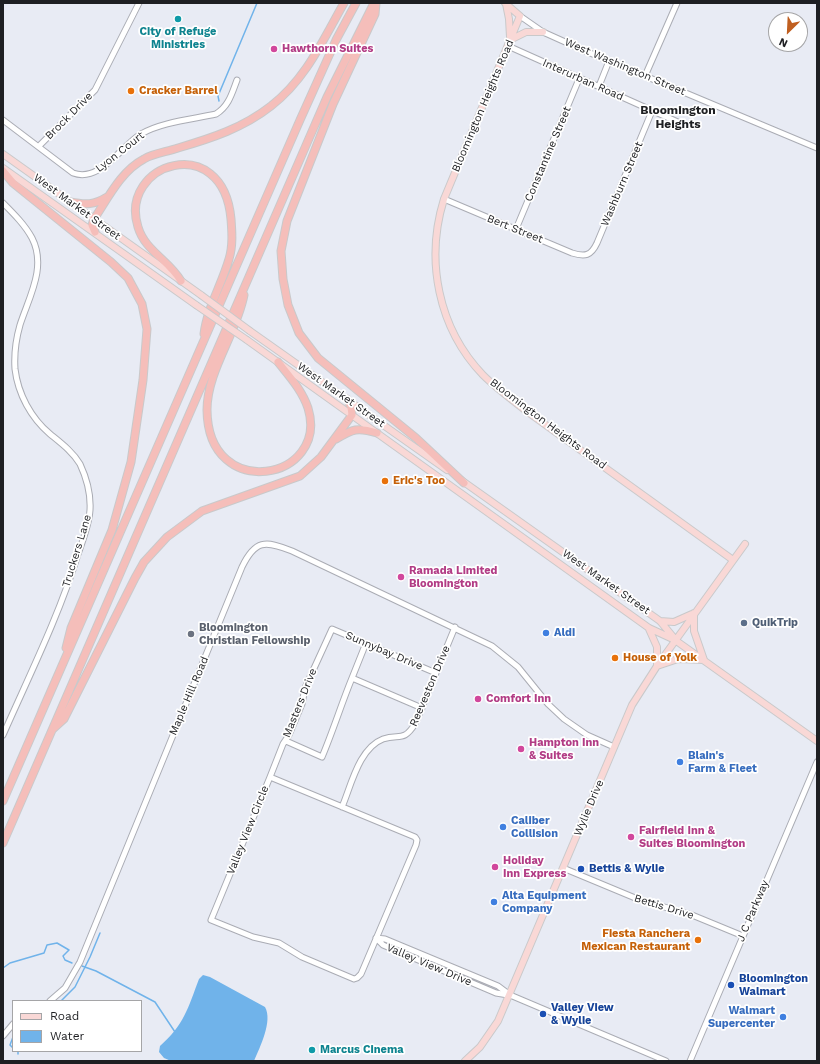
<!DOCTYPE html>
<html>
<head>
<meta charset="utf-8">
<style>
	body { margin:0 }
	#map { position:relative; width:820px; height:1064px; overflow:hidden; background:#e8ebf4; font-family:"Work Sans",sans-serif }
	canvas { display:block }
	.frame { position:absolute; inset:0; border:4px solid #1e1f22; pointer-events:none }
	.legend { position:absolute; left:12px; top:1000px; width:130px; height:52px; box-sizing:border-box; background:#fff; border:1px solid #a5a5a7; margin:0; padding:5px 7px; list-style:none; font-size:12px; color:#1e1f22 }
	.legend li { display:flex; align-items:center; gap:8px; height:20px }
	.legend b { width:20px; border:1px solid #a5a5a7 }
	.north { position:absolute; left:768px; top:12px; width:40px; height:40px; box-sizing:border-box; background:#fff; border:1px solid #a5a5a7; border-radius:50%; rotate:204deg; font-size:11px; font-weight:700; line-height:16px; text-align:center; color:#1e1f22 }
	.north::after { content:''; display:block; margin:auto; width:14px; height:18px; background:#c05f20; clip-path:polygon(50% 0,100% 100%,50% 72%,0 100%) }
</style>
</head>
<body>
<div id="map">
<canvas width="820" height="1064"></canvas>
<div class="frame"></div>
<ul class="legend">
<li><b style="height:5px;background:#f9d8d6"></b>Road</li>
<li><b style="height:11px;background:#70b3ea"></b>Water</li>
</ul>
<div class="north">N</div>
</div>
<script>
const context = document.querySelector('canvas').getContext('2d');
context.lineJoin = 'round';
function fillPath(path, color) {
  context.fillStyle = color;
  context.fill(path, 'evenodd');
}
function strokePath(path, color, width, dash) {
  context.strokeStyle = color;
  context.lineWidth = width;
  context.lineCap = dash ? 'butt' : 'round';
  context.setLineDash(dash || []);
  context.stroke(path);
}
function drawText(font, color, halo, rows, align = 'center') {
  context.font = font + ' "Work Sans",sans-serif';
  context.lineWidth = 3.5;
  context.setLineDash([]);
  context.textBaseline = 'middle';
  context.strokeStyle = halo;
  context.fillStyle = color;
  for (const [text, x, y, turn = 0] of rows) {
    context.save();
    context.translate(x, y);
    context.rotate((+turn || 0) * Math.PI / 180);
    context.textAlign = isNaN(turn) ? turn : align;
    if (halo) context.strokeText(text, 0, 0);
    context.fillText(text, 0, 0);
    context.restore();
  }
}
fillPath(new Path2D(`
	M203,975l7,2 55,30c8,14 -5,40 -11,54h-83l-7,-3 -5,-6 1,-6c24,-21 28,-38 39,-67z`), '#70b3ea');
strokePath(new Path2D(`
	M219,101l-1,-5 39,-93
	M82,966l14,5 59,31 20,30
	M3,968l7,-5 34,-10 3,-8 10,-2 12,7 -6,6 2,4 7,3
	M61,1001l14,-14 15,-30 10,-24
	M13,1037l-3,8 3,3
	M18,1054v-3`), '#70b3ea', 1.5);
const minor = new Path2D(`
	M520,16l23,16 40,18 234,98
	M508,46l172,77
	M645,76l32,-73
	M599,86l10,-25
	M3,120l70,53c27,10 48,-27 68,-39 20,-12 53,-15 75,-20 13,-8 16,-21 21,-34
	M39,146l56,-56 44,-87
	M444,199l128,54c13,4 19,3 25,-10l55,-132
	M3,203c11,11 22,22 29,35 15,29 -3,59 -12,87 -4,14 -6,29 -5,44 3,25 16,49 35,65 11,9 23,18 30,30 7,15 11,29 10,46 -1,15 -7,30 -12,44 -19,62 -49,122 -75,181
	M516,229l63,-150
	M352,678l14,-35
	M286,741l36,16c11,-26 19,-52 30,-79l70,30
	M270,777l145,60 2,3 -1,5 -55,129 -4,4 -3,1 -52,-22 -23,-14 -26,-6 -42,-17z
	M270,777l13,-33 6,-9 13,-31 3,-16 27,-59 104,44
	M342,807c9,-21 17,-59 41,-68 16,-6 20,4 32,-15l40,-97
	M563,868l77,32 52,15 51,21
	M376,938l9,1 113,47 12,9 156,66
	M376,938l7,7 113,48 12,2
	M50,1001l15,-13 15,-26 162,-395c13,-27 23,-27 50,-16l200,95 26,21 30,37 16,15 23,16 27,12
	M3,1036l10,-12
	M690,1061l127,-299`);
const major = new Path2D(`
	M505,3l15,13 -76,183c-19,61 -6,129 39,176 13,13 28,24 42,35l208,150
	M506,4l3,15 1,18
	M510,40l16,-8h17
	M3,154l198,141
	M3,168l193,137
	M250,331l197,139
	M247,340l402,288 26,12 142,101
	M461,480l199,141 14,17
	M694,613v18l10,29
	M660,621l14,1 18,-8
	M649,629l8,18v19
	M657,666l21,-7 26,1
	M465,1061l15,-14 18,-26 134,-316 25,-39 88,-122`);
const highway = new Path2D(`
	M376,3l-1,11 -42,90 -46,117 -6,30 2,28 5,26 11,28 19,25 98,80 48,45
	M3,171l10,12 98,79 17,16 14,26 5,25 -4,51 -12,82 -19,68 -41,98 -5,20
	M70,202c16,3 24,3 37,-5
	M95,232l-3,-7 2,-6c14,-21 27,-48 50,-60 10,-6 23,-7 34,-11 34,-10 65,-20 93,-42 35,-27 52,-66 73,-103
	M181,281c-12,-21 -36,-30 -43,-54 -20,-64 85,-97 93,-8 1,13 2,27 -2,40 -7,25 -22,49 -25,75
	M244,295c-7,38 -37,76 -37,115 1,94 123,70 101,-2 -6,-18 -19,-32 -30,-46
	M336,439c17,-10 21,-12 41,-6
	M53,729l11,-10 71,-141 9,-16 23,-25 35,-26 98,-35 21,-19 31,-42 -1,-8 -4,-8
	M3,801l297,-681 36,-80 20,-37
	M3,843l324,-746 47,-94`);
strokePath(minor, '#aaacb4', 7);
strokePath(major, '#c9c9ca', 8);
strokePath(highway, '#c9c9ca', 9);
strokePath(minor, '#fff', 5);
strokePath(major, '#f9d8d6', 6);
strokePath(highway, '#f5beba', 7);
const majorBridge = new Path2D(`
	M201,295l49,36
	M196,305l51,35`);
strokePath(majorBridge, '#c9c9ca', 8, []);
strokePath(majorBridge, '#f9d8d6', 6);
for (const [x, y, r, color] of [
	[178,19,4,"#0f9aa8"],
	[274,49,4,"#d1479c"],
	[131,91,4,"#e8710a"],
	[385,481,4,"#e8710a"],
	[401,577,4,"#d1479c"],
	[744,623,4,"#5c6f8a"],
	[546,633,4,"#3f7fe0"],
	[191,634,4,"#6b7280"],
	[615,658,4,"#e8710a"],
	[478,699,4,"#d1479c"],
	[521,749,4,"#d1479c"],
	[680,762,4,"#3f7fe0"],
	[503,827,4,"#3f7fe0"],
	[631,837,4,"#d1479c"],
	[495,867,4,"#d1479c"],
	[581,869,4,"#1a4fb4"],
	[494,902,4,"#3f7fe0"],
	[698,940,4,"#e8710a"],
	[731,985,4,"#1a4fb4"],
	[543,1014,4,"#1a4fb4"],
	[783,1017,4,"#3f7fe0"],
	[312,1050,4,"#0f9aa8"]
]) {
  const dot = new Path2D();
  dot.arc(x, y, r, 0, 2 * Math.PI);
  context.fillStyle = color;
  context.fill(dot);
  strokePath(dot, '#fff', 1.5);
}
drawText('bold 11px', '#0d838f', '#fff', [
	["City of Refuge",178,32],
	["Ministries",178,45],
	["Marcus Cinema",320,1050,"left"]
]);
drawText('bold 11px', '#b23c85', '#fff', [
	["Hawthorn Suites",282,49],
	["Ramada Limited",409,571],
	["Bloomington",409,584],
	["Comfort Inn",486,699],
	["Hampton Inn",529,743],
	["& Suites",529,756],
	["Fairfield Inn &",639,831],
	["Suites Bloomington",639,844],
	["Holiday",503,861],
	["Inn Express",503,874]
], 'left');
drawText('11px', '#1e1f22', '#fff', [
	["West Washington Street",625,67,23],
	["Interurban Road",583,80,24],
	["Bloomington Heights Road",483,106,-67],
	["Brock Drive",69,116,-45],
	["Lyon Court",120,152,-38],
	["Constantine Street",548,154,-67],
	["Washburn Street",622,184,-67],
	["West Market Street",77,207,36],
	["Bert Street",515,229,22],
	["West Market Street",341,395,35],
	["Bloomington Heights Road",548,424,37],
	["Truckers Lane",77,551,-73],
	["West Market Street",606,582,35],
	["Sunnybay Drive",384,651,23],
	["Reeveston Drive",430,686,-67],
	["Maple Hill Road",189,696,-67],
	["Masters Drive",300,703,-68],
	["Wylie Drive",589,808,-67],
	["Valley View Circle",248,830,-68],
	["Bettis Drive",664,907,17],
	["J C Parkway",753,911,-67],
	["Valley View Drive",429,965,23]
]);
drawText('bold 11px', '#c56008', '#fff', [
	["Cracker Barrel",139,91],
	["Eric's Too",393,481],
	["House of Yolk",623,658],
	["Fiesta Ranchera",690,934,"right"],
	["Mexican Restaurant",690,947,"right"]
], 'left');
drawText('bold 11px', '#4e5e75', '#fff', [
	["QuikTrip",752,623]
], 'left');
drawText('bold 11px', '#5b616d', '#fff', [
	["Bloomington",199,628],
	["Christian Fellowship",199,641]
], 'left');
drawText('bold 11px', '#366cbe', '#fff', [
	["Aldi",554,633],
	["Blain's",688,756],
	["Farm & Fleet",688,769],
	["Caliber",511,821],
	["Collision",511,834],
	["Alta Equipment",502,896],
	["Company",502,909],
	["Walmart",775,1011,"right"],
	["Supercenter",775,1024,"right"]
], 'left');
drawText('bold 11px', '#164399', '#fff', [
	["Bettis & Wylie",589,869],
	["Bloomington",739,979],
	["Walmart",739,992],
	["Valley View",551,1008],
	["& Wylie",551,1021]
], 'left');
drawText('bold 12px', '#1e1f22', '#fff', [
	["Bloomington",678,110],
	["Heights",678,124]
]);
</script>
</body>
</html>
